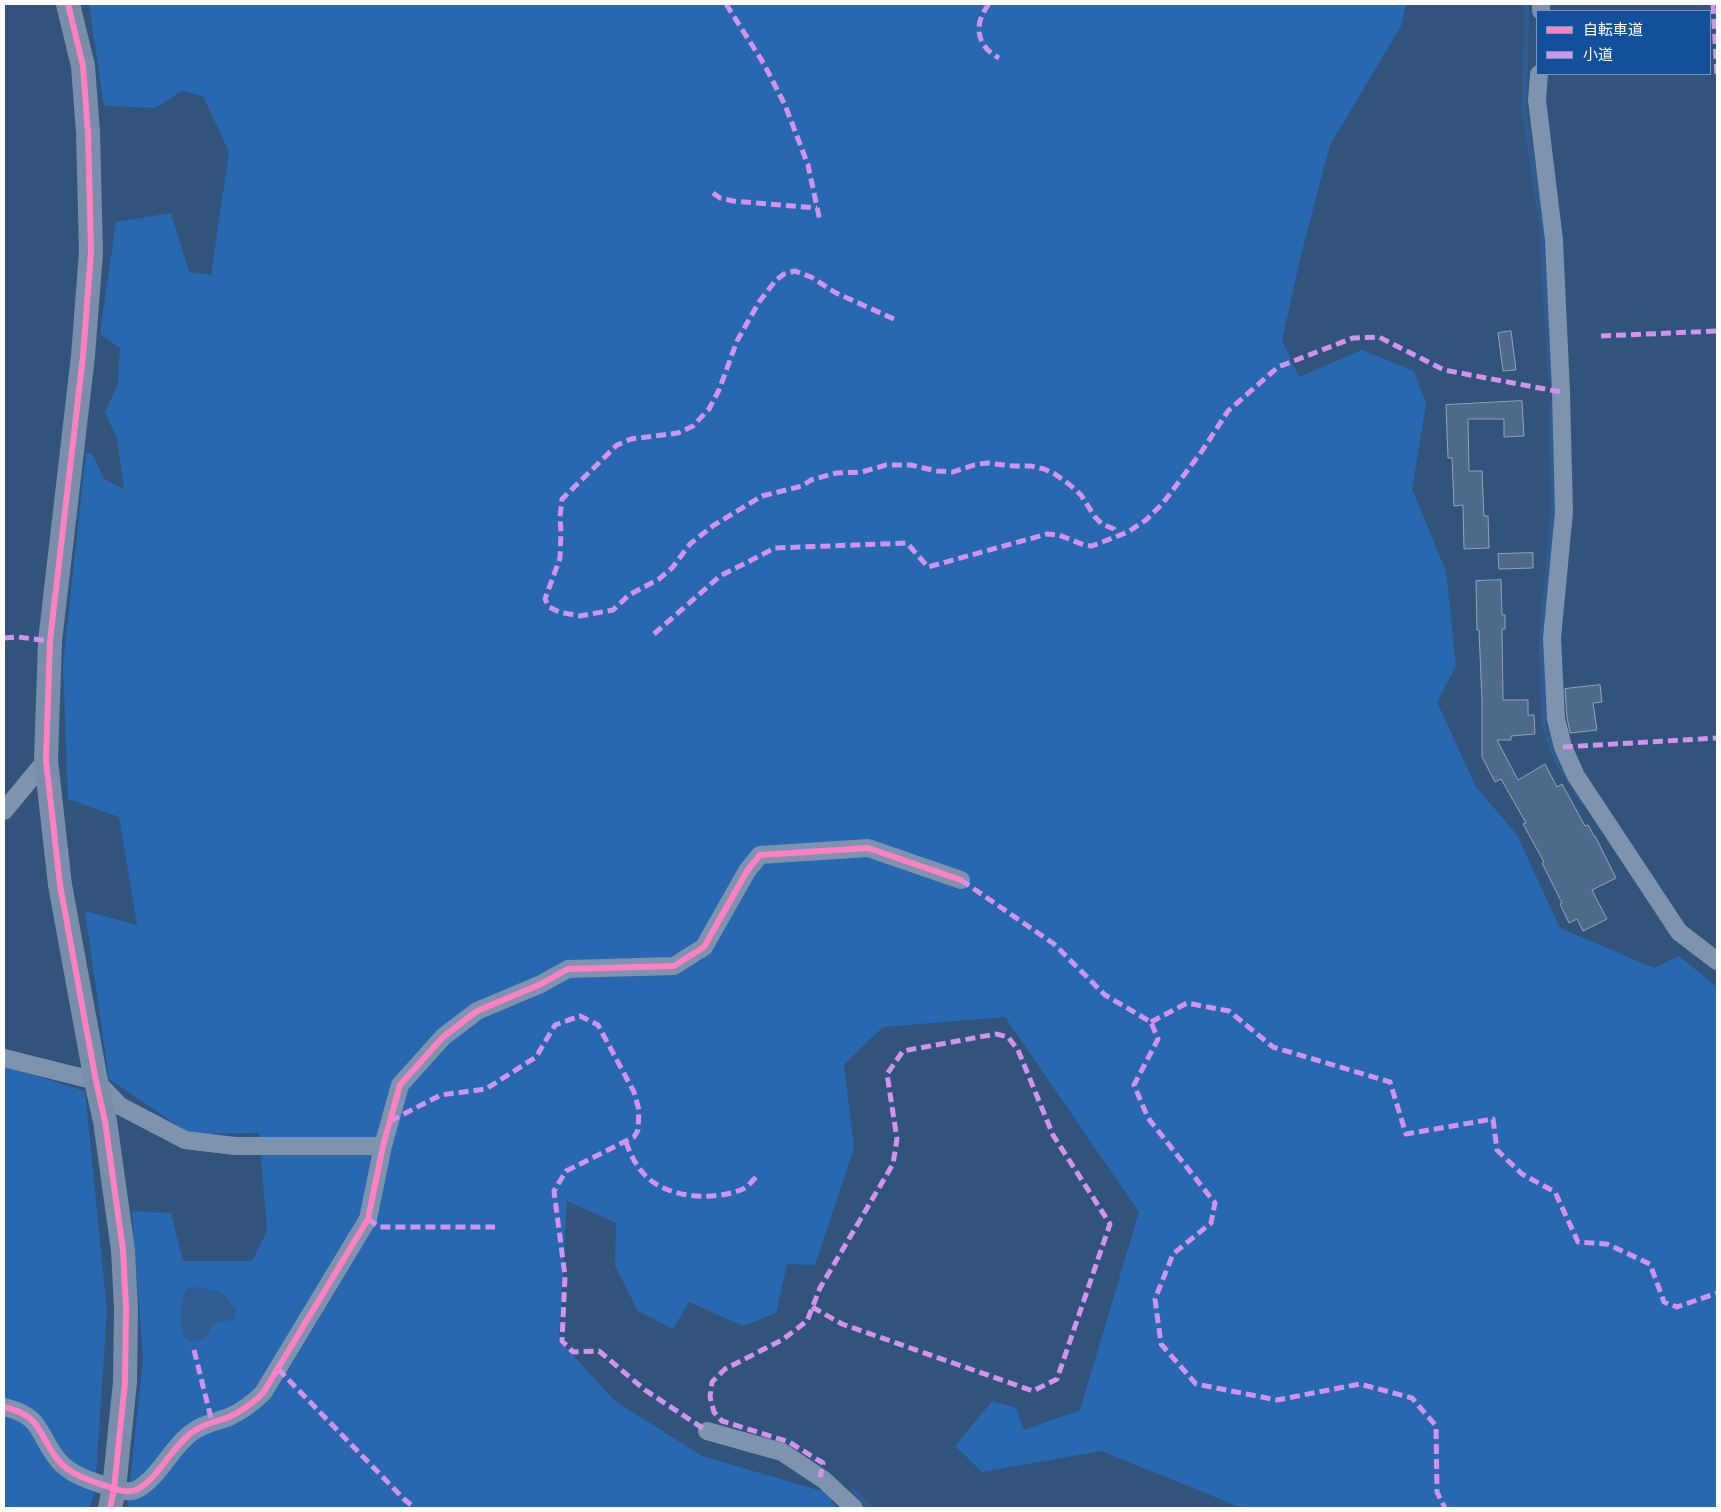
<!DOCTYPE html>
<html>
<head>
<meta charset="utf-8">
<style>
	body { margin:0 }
	#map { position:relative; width:1721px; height:1512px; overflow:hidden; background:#32537c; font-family:Jost,"Noto Sans JP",sans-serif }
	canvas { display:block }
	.frame { position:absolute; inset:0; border:5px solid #fff; pointer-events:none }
	.legend { position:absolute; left:1536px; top:10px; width:175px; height:65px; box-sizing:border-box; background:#12509b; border:1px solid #7196c3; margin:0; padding:6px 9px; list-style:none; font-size:15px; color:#fff }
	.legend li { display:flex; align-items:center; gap:10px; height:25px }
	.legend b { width:25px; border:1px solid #7196c3 }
</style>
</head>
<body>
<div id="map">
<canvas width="1721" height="1512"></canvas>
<div class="frame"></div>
<ul class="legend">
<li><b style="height:6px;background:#ff80c0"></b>自転車道</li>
<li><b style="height:6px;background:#d193ec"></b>小道</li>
</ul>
</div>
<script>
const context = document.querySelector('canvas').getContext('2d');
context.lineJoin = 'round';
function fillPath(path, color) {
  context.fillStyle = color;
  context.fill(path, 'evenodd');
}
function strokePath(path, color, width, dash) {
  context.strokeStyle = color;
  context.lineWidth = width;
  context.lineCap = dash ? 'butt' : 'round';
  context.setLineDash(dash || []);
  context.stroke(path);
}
fillPath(new Path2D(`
	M89,4h1317l-5,22 -71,119 -29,110 -19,85 17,37 63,-27 52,21 12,33 -14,85 34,82 10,95 -19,36 39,85 41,48 43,93 94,40 25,-12 38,31v521h-475l-141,-57 -119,21 -27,-26 37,-45 24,7 8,22 56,-20 59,-198 -134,-195 -122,10 -39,37 10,84 -39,117 -28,-1 -11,49 -33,13 -54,-24 -16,27 -35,-18 -23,-45 1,-43 -49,-22 -8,139 56,61 87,55 123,36 12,16h-710l16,-148 -11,-149 39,2 12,48h69l15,-30 -8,-98 -69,1 -81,-55 -24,-168 52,14 -18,-108 -51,-18 -5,-135 23,-211h6l12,26 20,10 -7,-50 -12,-27 13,-28 2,-36 -20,-14 16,-112 55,-9 18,59 22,3 18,-123 -26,-56 -21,-5 -27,17 -51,-2z
	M4,1066l81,25 22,220 -12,180 -5,17h-86z`), '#2768b1');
fillPath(new Path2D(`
	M201,1287c21,4 22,6 35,23l-3,10 -19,3 -10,16 -13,3 -8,-6c-1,-15 -5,-36 5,-48z`), '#305c92');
strokePath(new Path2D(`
	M1527,4l-3,106 17,111 9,155
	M1552,404l1,107 -12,130 3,84 12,35 27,42
	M853,1490l18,18`), '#305c92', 5);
const building = new Path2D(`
	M1511,331l5,39 -13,1 -5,-38z
	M1522,401l2,35 -20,1v-18h-36l1,52h13l2,45h4l1,32 -25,1 -1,-44 -9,1 -2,-48h-4l-2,-53z
	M1533,553v15l-34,1 -1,-15z
	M1501,580l1,35h3v14h-3l1,71h25v15h6l1,19 -24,2v4h-14l21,40 27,-16 12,23 5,-3 23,42 3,-1 6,11h1l21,42 -24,12 15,29 -24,12 -6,-12 -8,4 -9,-19 2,-1 -20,-40 2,-1 -21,-38 3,-1 -25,-44 -6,3 -13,-25v-56l-3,-71h-2l-1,-49z
	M1600,685l2,17 -9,1 4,27 -27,3 -3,-16 -2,-28z`);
fillPath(building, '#4f6a8a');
strokePath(building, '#91a4bb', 1);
strokePath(new Path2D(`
	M1541,4v7
	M1539,74l-2,26 17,140 7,152 3,120 -12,126 4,81 7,28 13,29 103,156 38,29
	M4,811l42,-51
	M4,1058l92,23 24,25 65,34 50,6h148
	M4,1407c39,9 33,27 54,53 12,15 33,21 51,27 9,3 20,7 29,2 21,-12 33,-41 53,-56 11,-9 25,-11 38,-16 13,-6 24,-14 34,-24l105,-174 15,-73 17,-61 43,-48 34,-26 64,-27 27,-15 106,-3 30,-19 43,-76 13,-16 108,-7 93,32
	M707,1431l75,21 42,28 30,28`), '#7d93ae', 18);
strokePath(new Path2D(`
	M68,4l15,62 5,66 3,120 -8,104 -33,285 -4,119 14,125 36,196 9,40 18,129 3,58 -1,74 -11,107 -4,19`), '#788eaa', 24);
strokePath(new Path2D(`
	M726,4l38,60 21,41 23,60 12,56
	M989,4c-16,20 -13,42 10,54
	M1713,4l4,72
	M713,193l7,5 13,3 84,7
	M894,319l-58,-26 -25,-16 -16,-6 -11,3 -8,6 -17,22 -22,39 -18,49 -10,19 -16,17 -15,7 -47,6 -14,6 -55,54 -2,18 1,15 -1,26 -15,41 4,8 10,5 21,4 33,-6 16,-15 30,-16 13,-11 18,-24 24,-19 48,-29 40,-10 9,-6 25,-7 26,-1 24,-7h25l26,6 16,1 21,-7 13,-2 26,3h18l13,3 11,5 15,11 11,10 14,22 7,7 12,5 4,6
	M1601,336l116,-5
	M654,634l66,-58 55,-28 132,-5 21,24 119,-33 12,1 25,10 8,1 36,-14 18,-12 17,-17 39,-52 26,-40 50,-44 75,-29 26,-1 65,33 117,22
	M4,638l14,-1 32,4
	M1563,747l154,-9
	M961,880l93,64 51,51 46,27 7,17 -24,46 14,33 67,85 -4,20 -38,31 -18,45 6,45 35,40 81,16 83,-16 52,14 24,28 1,66 8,16
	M1151,1022l36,-19 42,8 44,36 117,35 16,52 87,-15 4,31 25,24 33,18 23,50 29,2 43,20 14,38 13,5 40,-14
	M390,1121l51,-26 45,-6 50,-32 19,-32 25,-9 18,9 36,67 5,18 -1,20 -4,7 -68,34 -12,20 11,85 -3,65 11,11 26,-1 46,39 62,41
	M626,1142c5,15 14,31 27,40 24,17 64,18 90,7 5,-2 10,-9 14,-13
	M368,1219l11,8h116
	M812,1307l30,17 191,67 24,-12 53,-155 -57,-89 -35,-85 -10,-13 -12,-3 -93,17 -16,23 10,65 -4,25 -73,124 -13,33 -25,19 -57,29 -13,13 -2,15 4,15 8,9 67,21 34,21 -3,14
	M194,1350l18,72
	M278,1369l127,131 10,8`), '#d193ec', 5, [10, 5]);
strokePath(new Path2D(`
	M68,4l15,62 5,66 3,120 -8,104 -33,285 -4,119 14,125 36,196 9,40 18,129 3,58 -1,74 -11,107 -4,19
	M4,1407c39,9 33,27 54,53 12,15 33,21 51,27 9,3 20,7 29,2 21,-12 33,-41 53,-56 11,-9 25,-11 38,-16 13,-6 24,-14 34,-24l105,-174 15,-73 17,-61 43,-48 34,-26 64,-27 27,-15 106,-3 30,-19 43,-76 13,-16 108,-7 93,32`), '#ff80c0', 6);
</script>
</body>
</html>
